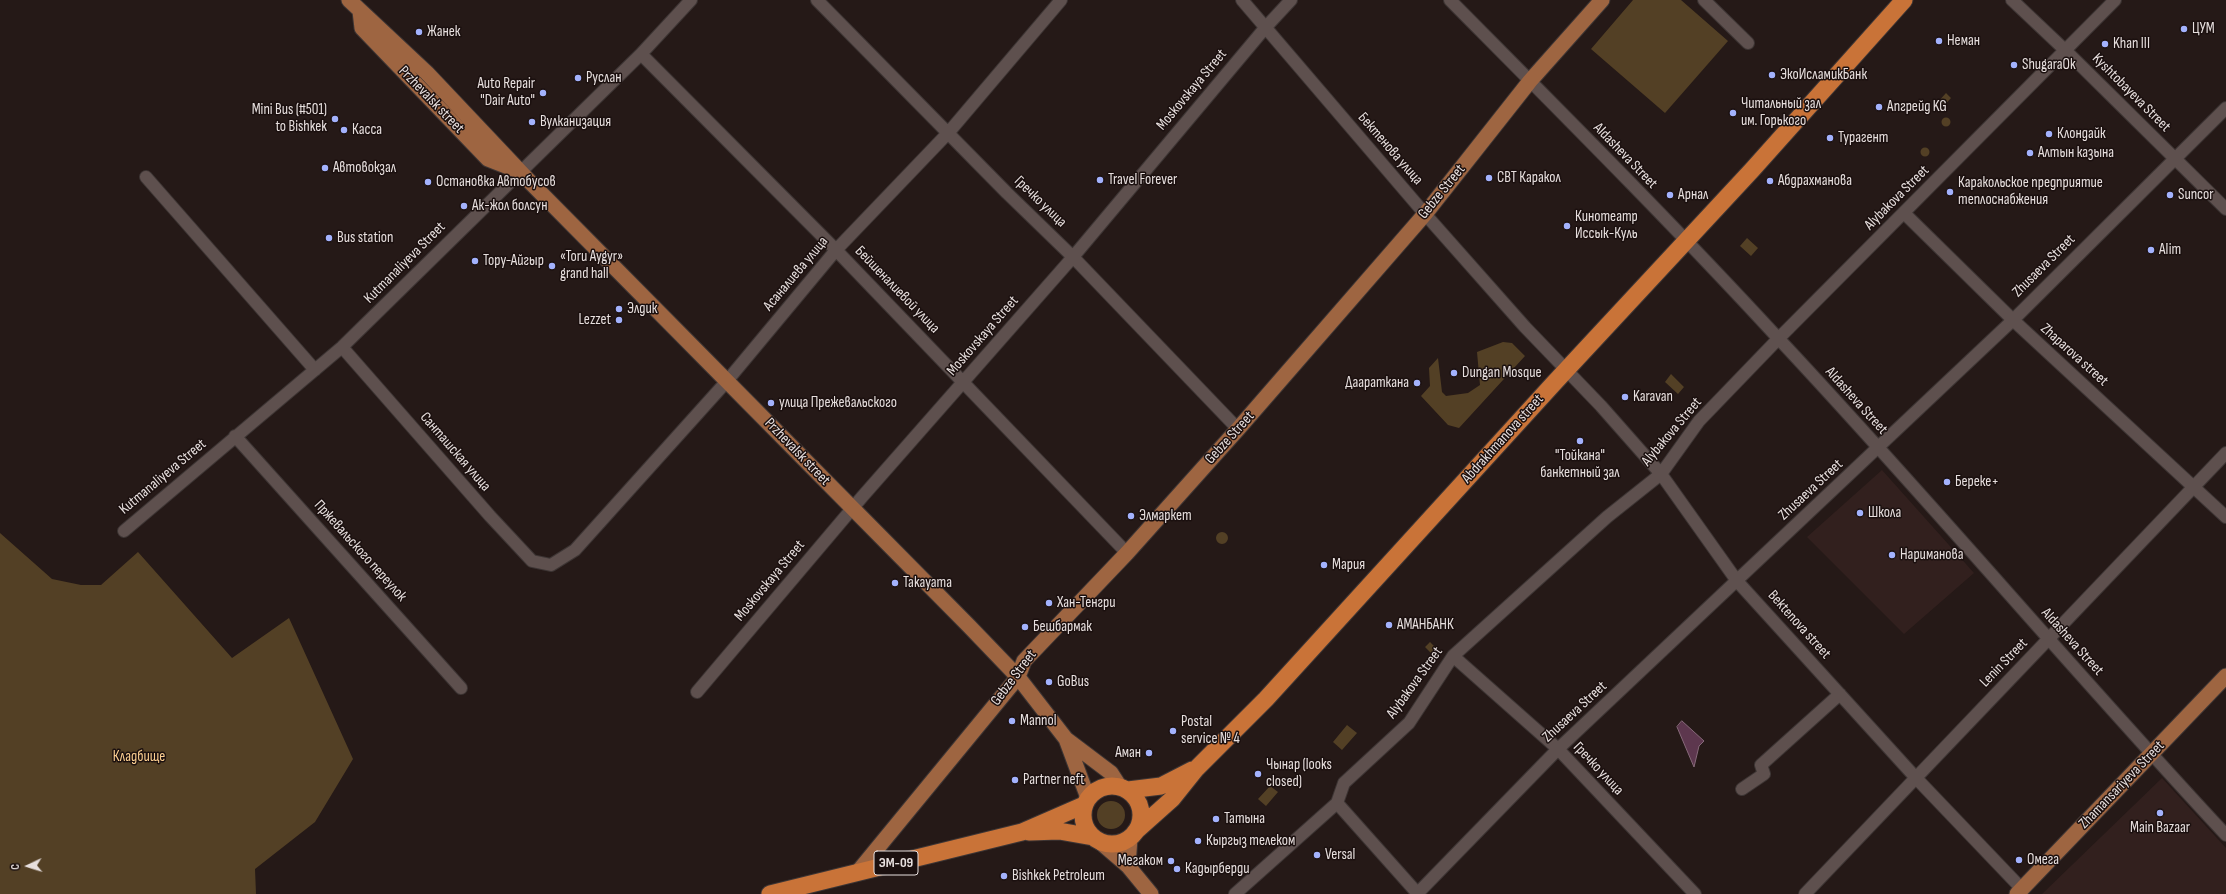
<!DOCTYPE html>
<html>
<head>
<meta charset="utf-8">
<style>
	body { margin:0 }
	#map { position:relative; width:2226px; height:894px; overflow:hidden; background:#251917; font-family:"Sofia Sans Condensed",sans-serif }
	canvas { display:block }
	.north { position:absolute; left:8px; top:846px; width:40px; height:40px; -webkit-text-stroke:3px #1b100f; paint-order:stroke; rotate:266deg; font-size:11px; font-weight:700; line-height:16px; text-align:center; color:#e7dfde }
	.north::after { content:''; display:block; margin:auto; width:14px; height:18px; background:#e7dfde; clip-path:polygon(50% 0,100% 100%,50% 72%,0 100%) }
</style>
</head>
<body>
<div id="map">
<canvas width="2226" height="894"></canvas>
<div class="north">С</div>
</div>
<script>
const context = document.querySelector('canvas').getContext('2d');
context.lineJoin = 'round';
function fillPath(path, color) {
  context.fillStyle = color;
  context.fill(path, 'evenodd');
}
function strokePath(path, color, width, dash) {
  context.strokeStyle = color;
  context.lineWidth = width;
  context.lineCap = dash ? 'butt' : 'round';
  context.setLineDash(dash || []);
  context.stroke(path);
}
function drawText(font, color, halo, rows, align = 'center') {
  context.font = font + ' "Sofia Sans Condensed",sans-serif';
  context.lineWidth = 3;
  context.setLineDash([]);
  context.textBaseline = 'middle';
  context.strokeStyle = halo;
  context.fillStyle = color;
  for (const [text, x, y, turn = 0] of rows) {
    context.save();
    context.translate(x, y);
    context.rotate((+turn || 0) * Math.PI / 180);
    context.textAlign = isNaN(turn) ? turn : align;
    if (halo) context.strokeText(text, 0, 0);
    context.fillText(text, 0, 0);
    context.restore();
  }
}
fillPath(new Path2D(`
	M1882,470l92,103 -70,61 -97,-97z
	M2162,778l64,70v46h-184z`), '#32201e');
fillPath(new Path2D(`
	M1633,0h48l47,41 -63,72 -74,-64z
	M1946,93l5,5 -9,10 -5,-5z
	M1941.5 122a4.5 4.5 0 1 1 9 0a4.5 4.5 0 1 1-9 0Z
	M1920.5 152a4.5 4.5 0 1 1 9 0a4.5 4.5 0 1 1-9 0Z
	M1747,238l11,10 -7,8 -11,-10z
	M1503,342l9,1 13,13 -66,72 -11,-3 -27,-29 9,-10 -1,-18 9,-10 4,34 4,4 22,-3 12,-8 -3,-33z
	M1671,374l13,13 -6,7 -13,-12z
	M1216 538a6 6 0 1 1 12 0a6 6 0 1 1-12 0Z
	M0,533l52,46 29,6h20l37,-33 94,106 57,-40 64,141 -38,63 -60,47 1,25h-256z
	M1430,642l9,9 -5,5 -9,-9z
	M1347,725l10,8 -15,17 -9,-8z
	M1270,786l8,6 -12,14 -8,-7z
	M1097 815a14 14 0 1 1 28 0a14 14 0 1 1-28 0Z`), '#534025');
const water = new Path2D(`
	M1682,721l22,20 -5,5 -5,21 -17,-40z`);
fillPath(water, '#5d374e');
strokePath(water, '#866979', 1);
const minor = new Path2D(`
	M817,0l190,193 66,64 165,172
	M1242,0l183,214 100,113 76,79 60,68 76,107 179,197 106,111
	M1450,0c110,111 221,222 327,337 153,163 297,335 449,498
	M1704,0l44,43
	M2012,0l54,51 160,158
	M641,54l195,196 291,303
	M146,177l169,193
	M1904,213l109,107 213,197
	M342,347l148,169 42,45 19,4 24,-15 152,-169 109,-131 113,-118 112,-132
	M235,436l226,252
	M124,531l218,-184 299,-293 50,-54
	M1453,656l105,93 137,145
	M697,692l165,-195 211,-240 192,-229 26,-28
	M1742,789l22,-15 -3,-9 79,-71
	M1337,803l81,91
	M1235,894l102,-91 7,-20 65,-60 44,-67 154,-139 54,-43 38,-53 80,-83 336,-338
	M1417,894l141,-145 455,-429 213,-212
	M1805,894l421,-441`);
const major = new Path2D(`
	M349,0l78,73 104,110 438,443 49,51 48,62 45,34 9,14
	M360,11l2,17 126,131 28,11
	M1066,739l22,59
	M1099,841l29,25 23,28
	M1128,866l2,-28
	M857,873l161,-196 6,-16 103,-108 111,-124 187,-215 105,-133 72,-81
	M2017,894l209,-218`);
const highway = new Path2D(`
	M1083 815a29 29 0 1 1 58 0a29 29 0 1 1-58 0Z
	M1128,790l33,-4 31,-16
	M1029,832l30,-1 34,6
	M1135,832l37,-33 24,-30 70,-70 289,-317 197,-212 152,-170
	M770,894l252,-62 62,-27`);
strokePath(minor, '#3d3534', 14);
strokePath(major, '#3d3534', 17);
strokePath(highway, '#3d3534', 19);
strokePath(minor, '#5e504e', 12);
strokePath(major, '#9e6541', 15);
strokePath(highway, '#c97338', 17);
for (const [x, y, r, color] of [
	[2184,29,4,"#a3b2fd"],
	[419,32,4,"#a3b2fd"],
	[1939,41,4,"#a3b2fd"],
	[2105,44,4,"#a3b2fd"],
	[2014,65,4,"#a3b2fd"],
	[1772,75,4,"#a3b2fd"],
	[578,78,4,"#a3b2fd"],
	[543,93,4,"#a3b2fd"],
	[1879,107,4,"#a3b2fd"],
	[1733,113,4,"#a3b2fd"],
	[335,119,4,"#a3b2fd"],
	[532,122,4,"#a3b2fd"],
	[344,130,4,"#a3b2fd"],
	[2049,134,4,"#a3b2fd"],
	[1830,138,4,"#a3b2fd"],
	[2030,153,4,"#a3b2fd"],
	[325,168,4,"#a3b2fd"],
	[1489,178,4,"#a3b2fd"],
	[1100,180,4,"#a3b2fd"],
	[1770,181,4,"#a3b2fd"],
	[428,182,4,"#a3b2fd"],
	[1950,192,4,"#a3b2fd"],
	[1670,195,4,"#a3b2fd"],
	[2170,195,4,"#a3b2fd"],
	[464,206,4,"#a3b2fd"],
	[1567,226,4,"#a3b2fd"],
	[329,238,4,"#a3b2fd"],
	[2151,250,4,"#a3b2fd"],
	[475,261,4,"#a3b2fd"],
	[552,266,4,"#a3b2fd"],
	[619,309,4,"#a3b2fd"],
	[619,320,4,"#a3b2fd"],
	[1454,373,4,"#a3b2fd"],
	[1417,383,4,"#a3b2fd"],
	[1625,397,4,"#a3b2fd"],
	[771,403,4,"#a3b2fd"],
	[1580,441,4,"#a3b2fd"],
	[1947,482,4,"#a3b2fd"],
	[1860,513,4,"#a3b2fd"],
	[1131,516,4,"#a3b2fd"],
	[1892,555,4,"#a3b2fd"],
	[1324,565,4,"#a3b2fd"],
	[895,583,4,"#a3b2fd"],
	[1049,603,4,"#a3b2fd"],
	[1389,625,4,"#a3b2fd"],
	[1025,627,4,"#a3b2fd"],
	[1049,682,4,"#a3b2fd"],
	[1012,721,4,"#a3b2fd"],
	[1173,731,4,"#a3b2fd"],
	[1149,753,4,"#a3b2fd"],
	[1258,774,4,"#a3b2fd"],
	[1015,780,4,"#a3b2fd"],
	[2160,813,4,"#a3b2fd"],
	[1216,819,4,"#a3b2fd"],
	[1198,841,4,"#a3b2fd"],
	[1317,855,4,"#a3b2fd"],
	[2019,860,4,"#a3b2fd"],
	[1171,861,4,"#a3b2fd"],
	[1177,869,4,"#a3b2fd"],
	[1004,876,4,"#a3b2fd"]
]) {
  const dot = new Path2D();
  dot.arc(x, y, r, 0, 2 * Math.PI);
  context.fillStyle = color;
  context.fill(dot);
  strokePath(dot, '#1b100f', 1.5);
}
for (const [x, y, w] of [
	[896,863,44]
]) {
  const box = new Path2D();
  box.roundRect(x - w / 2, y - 12, w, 24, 3);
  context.fillStyle = '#1b100f';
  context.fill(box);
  strokePath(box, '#e7dfde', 1);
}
drawText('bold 14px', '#e7dfde', null, [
	["ЭМ-09",896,863]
]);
drawText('15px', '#e7dfde', '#1b100f', [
	["ЦУМ",2192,29],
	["Жанек",427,32],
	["Неман",1947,41],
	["Khan III",2113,44],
	["ShugaraOk",2022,65],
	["ЭкоИсламикБанк",1780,75],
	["Руслан",586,78],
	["Auto Repair",535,84,"right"],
	["\"Dair Auto\"",535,101,"right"],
	["Читальный зал",1741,104],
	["им. Горького",1741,121],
	["Апгрейд KG",1887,107],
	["Mini Bus (#501)",327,110,"right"],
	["to Bishkek",327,127,"right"],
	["Вулканизация",540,122],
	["Касса",352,130],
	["Клондайк",2057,134],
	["Турагент",1838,138],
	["Алтын казына",2038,153],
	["Автовокзал",333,168],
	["СВТ Каракол",1497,178],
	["Travel Forever",1108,180],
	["Абдрахманова",1778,181],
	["Остановка Автобусов",436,182],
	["Каракольское предприятие",1958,183],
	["теплоснабжения",1958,200],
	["Арнал",1678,195],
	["Suncor",2178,195],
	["Ак-жол болсун",472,206],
	["Кинотеатр",1575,217],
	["Иссык-Куль",1575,234],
	["Bus station",337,238],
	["Alim",2159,250],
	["«Toru Aygyr»",560,257],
	["grand hall",560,274],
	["Тору-Айгыр",483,261],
	["Элдик",627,309],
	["Lezzet",611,320,"right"],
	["Dungan Mosque",1462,373],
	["Даараткана",1409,383,"right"],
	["Karavan",1633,397],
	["улица Прежевальского",779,403],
	["\"Тойкана\"",1580,456,"center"],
	["банкетный зал",1580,473,"center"],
	["Береке+",1955,482],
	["Школа",1868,513],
	["Элмаркет",1139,516],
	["Нариманова",1900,555],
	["Мария",1332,565],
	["Takayama",903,583],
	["Хан-Тенгри",1057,603],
	["АМАНБАНК",1397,625],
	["Бешбармак",1033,627],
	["GoBus",1057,682],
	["Mannol",1020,721],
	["Postal",1181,722],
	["service № 4",1181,739],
	["Аман",1141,753,"right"],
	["Чынар (looks",1266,765],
	["closed)",1266,782],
	["Partner neft",1023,780],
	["Татына",1224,819],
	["Main Bazaar",2160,828,"center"],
	["Кыргыз телеком",1206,841],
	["Versal",1325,855],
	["Омега",2027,860],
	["Мегаком",1163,861,"right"],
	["Кадырберди",1185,869],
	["Bishkek Petroleum",1012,876]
], 'left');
drawText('15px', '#e7dfde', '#1b100f', [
	["Moskovskaya Street",1192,90,-50],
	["Kyshtobayeva Street",2131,93,45],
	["Przhevalsk street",431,100,46],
	["Бектенова улица",1390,149,49],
	["Aldasheva Street",1625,156,46],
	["Gebze Street",1442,192,-51],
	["Alybakova Street",1897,198,-45],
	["Гречко улица",1040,202,44],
	["Kutmanaliyeva Street",405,263,-45],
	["Zhusaeva Street",2044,266,-45],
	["Асаналиева улица",796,274,-50],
	["Бейшеналиевой улица",897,290,46],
	["Moskovskaya Street",983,336,-49],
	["Zhaparova street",2074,355,42],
	["Aldasheva Street",1856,401,48],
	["Alybakova Street",1672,432,-50],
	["Gebze Street",1230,438,-48],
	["Abdrakhmanova street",1503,439,-48],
	["Санташская улица",455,452,49],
	["Przhevalsk street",797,452,46],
	["Kutmanaliyeva Street",163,477,-40],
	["Zhusaeva Street",1811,490,-43],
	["Пржевальского переулок",360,551,48],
	["Moskovskaya Street",770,581,-50],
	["Bektenova street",1799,625,48],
	["Aldasheva Street",2072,642,48],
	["Lenin Street",2004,663,-46],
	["Gebze Street",1014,678,-53],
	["Alybakova Street",1415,683,-54],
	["Zhusaeva Street",1575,712,-43],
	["Гречко улица",1598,769,47],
	["Zhamansariyeva Street",2122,785,-46]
]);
drawText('15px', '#fccf91', '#1b100f', [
	["Кладбище",139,757]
]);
</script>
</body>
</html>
